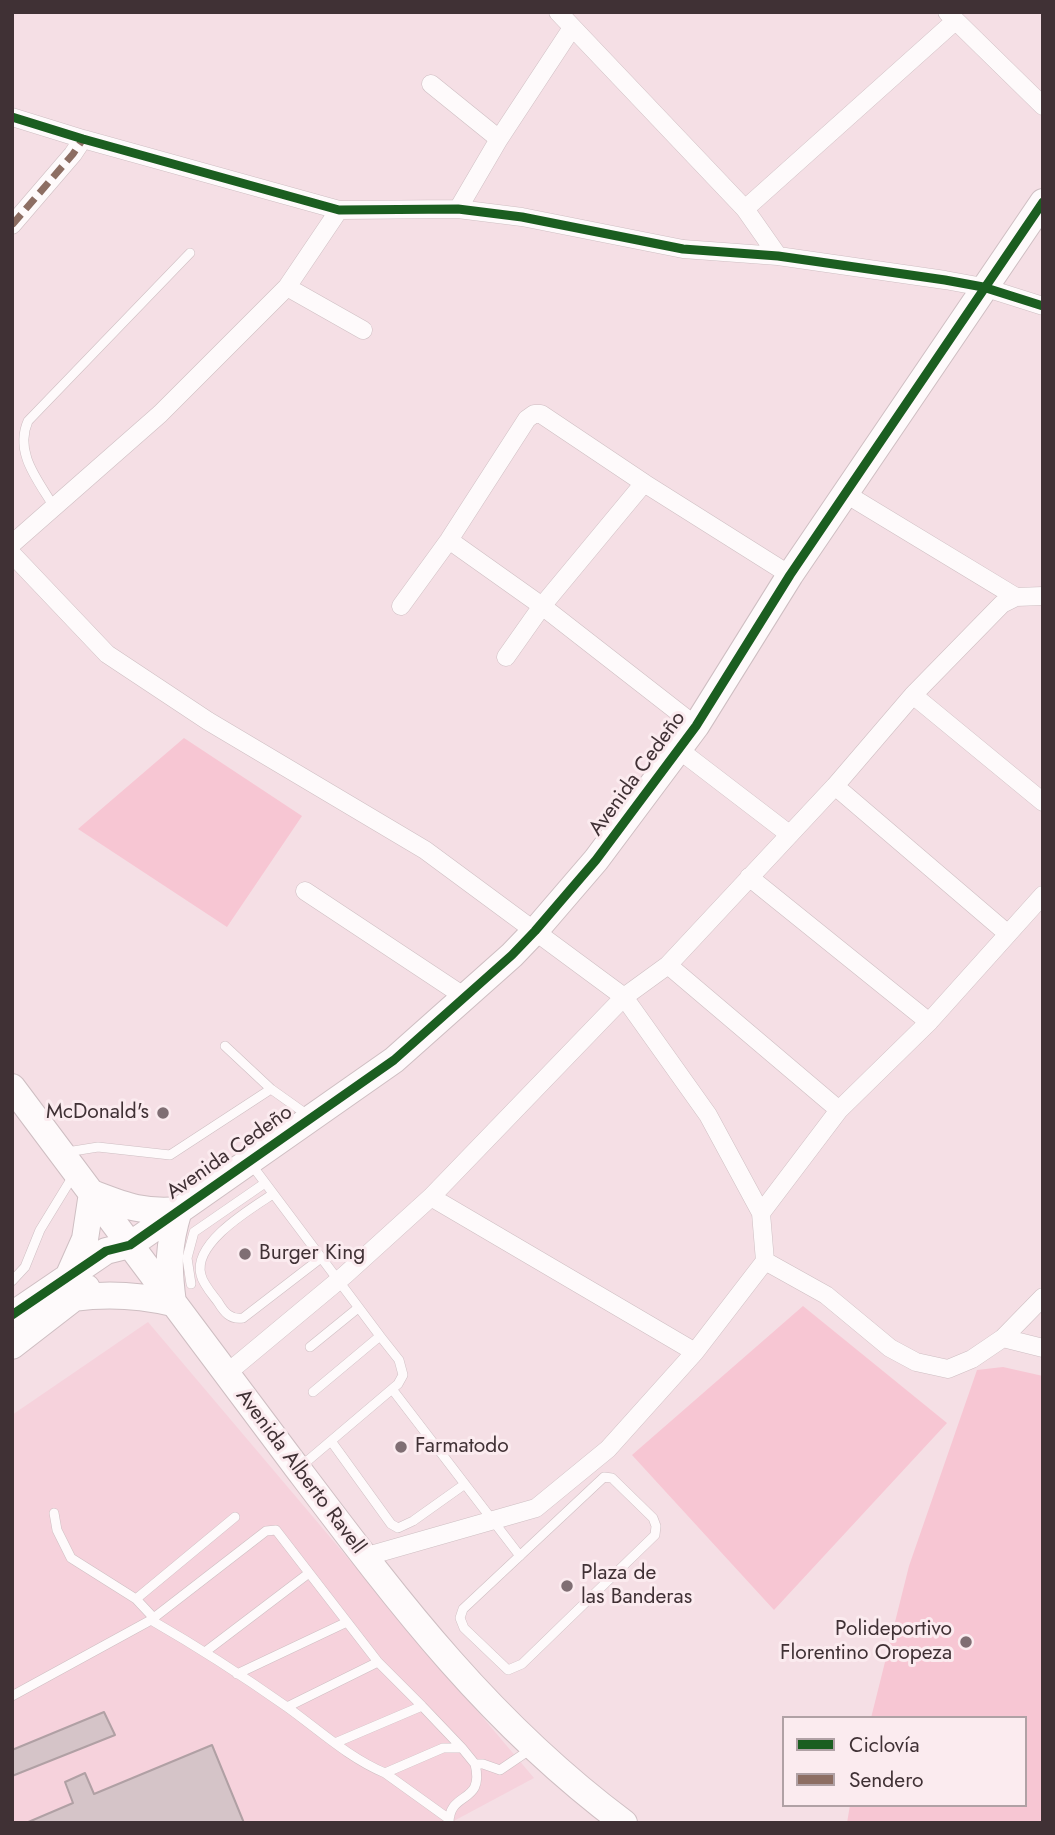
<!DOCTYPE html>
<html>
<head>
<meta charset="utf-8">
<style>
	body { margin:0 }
	#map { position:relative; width:1055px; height:1835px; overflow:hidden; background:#f5dfe5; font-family:Jost,sans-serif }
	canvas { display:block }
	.frame { position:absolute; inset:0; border:14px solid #403135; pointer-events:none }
	.legend { position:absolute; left:782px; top:1716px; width:245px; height:91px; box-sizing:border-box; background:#fbebef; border:2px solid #b0a1a5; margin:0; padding:9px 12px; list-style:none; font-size:21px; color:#403135 }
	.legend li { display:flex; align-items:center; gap:14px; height:35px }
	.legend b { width:35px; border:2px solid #b0a1a5 }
</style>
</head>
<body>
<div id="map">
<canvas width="1055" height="1835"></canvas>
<div class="frame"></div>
<ul class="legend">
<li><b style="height:9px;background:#1b5e20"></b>Ciclovía</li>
<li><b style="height:9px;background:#8d6e63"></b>Sendero</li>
</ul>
</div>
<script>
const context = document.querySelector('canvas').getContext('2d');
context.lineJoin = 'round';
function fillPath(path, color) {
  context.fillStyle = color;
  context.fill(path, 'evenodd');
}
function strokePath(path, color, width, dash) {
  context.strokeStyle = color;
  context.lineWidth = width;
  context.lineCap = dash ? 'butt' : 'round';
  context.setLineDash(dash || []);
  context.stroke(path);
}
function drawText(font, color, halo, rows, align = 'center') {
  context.font = font + ' Jost,sans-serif';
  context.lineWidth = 6;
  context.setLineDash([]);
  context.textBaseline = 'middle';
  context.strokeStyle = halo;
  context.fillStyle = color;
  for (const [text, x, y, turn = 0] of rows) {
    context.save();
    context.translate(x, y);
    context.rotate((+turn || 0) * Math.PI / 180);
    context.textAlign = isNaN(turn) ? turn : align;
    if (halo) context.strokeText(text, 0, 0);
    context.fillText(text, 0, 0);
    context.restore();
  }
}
fillPath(new Path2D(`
	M148,1322l386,456 -84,45h-438v-408z`), '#f6d2dc');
fillPath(new Path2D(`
	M184,738l118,78 -75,111 -149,-98z
	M803,1306l144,117 -173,187 -142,-155z
	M1003,1367l40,9v447h-196l3,-18h175v-87h-154l38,-152 68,-196z`), '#f7c6d3');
const building = new Path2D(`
	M104,1712l11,23 -103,41v-26z
	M212,1745l32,78h-218l47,-20 -8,-21 20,-9 9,21z`);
fillPath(building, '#d5c4c8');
strokePath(building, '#b0a0a4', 2);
const lane = new Path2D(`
	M54,507c-16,-27 -40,-54 -26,-86l162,-168
	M271,1089l38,27
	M67,1152l31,-5 72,8 101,-66 -46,-43
	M251,1164l129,172
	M273,1194c-21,14 -81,49 -72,81 2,9 11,19 17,27 6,10 12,18 25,16l78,-60
	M12,1281l13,-14 15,-37 33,-54
	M191,1284l-4,-26 7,-26 71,-49
	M310,1347l48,-39
	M392,1389l128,167
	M331,1441l60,83 7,4 15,-7 52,-37
	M299,1468l99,-84 5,-9 -4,-15 -19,-24 -67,56
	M604,1477l8,1 41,40 3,8 -1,9 -133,129 -14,6 -44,-42 -4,-10 3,-9z
	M54,1513l3,17 14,28 65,41 15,16v5l115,-89 10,-1 102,132 44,44 -87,37
	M136,1599l99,-82
	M205,1652l104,-79
	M237,1674l110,-52
	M12,1696l139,-76c47,27 92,56 136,87 32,23 62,51 98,66l58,-25h19l13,16h8l17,6 31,-21
	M422,1706l40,42
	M287,1707l91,-45
	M385,1773l64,46
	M449,1823c0,-33 36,-18 26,-59`);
const street = new Path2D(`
	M558,12l187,197 33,47
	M947,12l96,94
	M431,84l68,55
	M12,117l71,22 256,71 119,-1 64,8 161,32 95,7 167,24 38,7 60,19
	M458,209l41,-70 73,-111
	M745,209l210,-188
	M12,225l61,-71 10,-15
	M287,287l76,43
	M846,494l170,103
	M449,540l93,66 154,120
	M12,544l148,-130 127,-127 52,-77
	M12,554l95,100 101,67 217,129 199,147 84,118 53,98
	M401,606l48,-66 78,-121 7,-5h7l103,69 146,92
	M506,657l36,-51 102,-123
	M913,695l130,107
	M678,749l111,85
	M835,786l173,148
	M749,877l180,145
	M305,891l160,106
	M668,965l171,145
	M431,1197l264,155
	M765,1261l61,34 64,53 26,14 32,7 24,-10 31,-21 40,-41
	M1003,1338l40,10
	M226,1374l119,-99 86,-78 193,-200 44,-32 167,-179 78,-91 89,-91 14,-7 27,-1
	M364,1557l172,-49 72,-59 87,-97 70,-91 -4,-48 78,-103 90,-88 114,-127`);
const secondary = new Path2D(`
	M12,1087c95,126 188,253 283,378 102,135 191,255 329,358
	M69,1275l16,-36 7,-46c34,13 50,20 87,17 -11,36 -11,56 -6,93 -34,-8 -65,-10 -99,-5
	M12,1315l94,-64 24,-6 264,-185 118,-105 23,-24 61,-71 100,-134 94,-151 253,-373
	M12,1346l75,-58`);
strokePath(lane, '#cebec2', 10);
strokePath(street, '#cebec2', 19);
strokePath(secondary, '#cebec2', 28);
strokePath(lane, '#fefafb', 9);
strokePath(street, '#fefafb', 18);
strokePath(secondary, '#fefafb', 26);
strokePath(new Path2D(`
	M12,225l61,-71 10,-15`), '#8d6e63', 7, [14, 7]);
strokePath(new Path2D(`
	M12,117l71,22 256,71 119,-1 64,8 161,32 95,7 167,24 38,7 60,19
	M12,1315l94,-64 24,-6 264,-185 118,-105 23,-24 61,-71 100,-134 94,-151 253,-373`), '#1b5e20', 9);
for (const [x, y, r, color] of [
	[163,1113,7,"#7f6e73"],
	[245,1254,7,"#7f6e73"],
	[401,1447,7,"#7f6e73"],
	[567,1586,7,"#7f6e73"],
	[966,1642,7,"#7f6e73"]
]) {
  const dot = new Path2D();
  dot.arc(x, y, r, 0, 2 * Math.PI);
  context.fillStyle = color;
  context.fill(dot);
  strokePath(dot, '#fbebef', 2.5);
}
drawText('21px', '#403135', '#fbebef', [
	["Avenida Cedeño",638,774,-54],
	["Avenida Cedeño",230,1153,-35],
	["Avenida Alberto Ravell",300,1472,53]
]);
drawText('21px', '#403135', '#fbebef', [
	["McDonald's",149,1113,"right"],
	["Burger King",259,1254],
	["Farmatodo",415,1447],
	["Plaza de",581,1574],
	["las Banderas",581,1598],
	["Polideportivo",952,1630,"right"],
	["Florentino Oropeza",952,1654,"right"]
], 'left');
</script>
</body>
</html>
